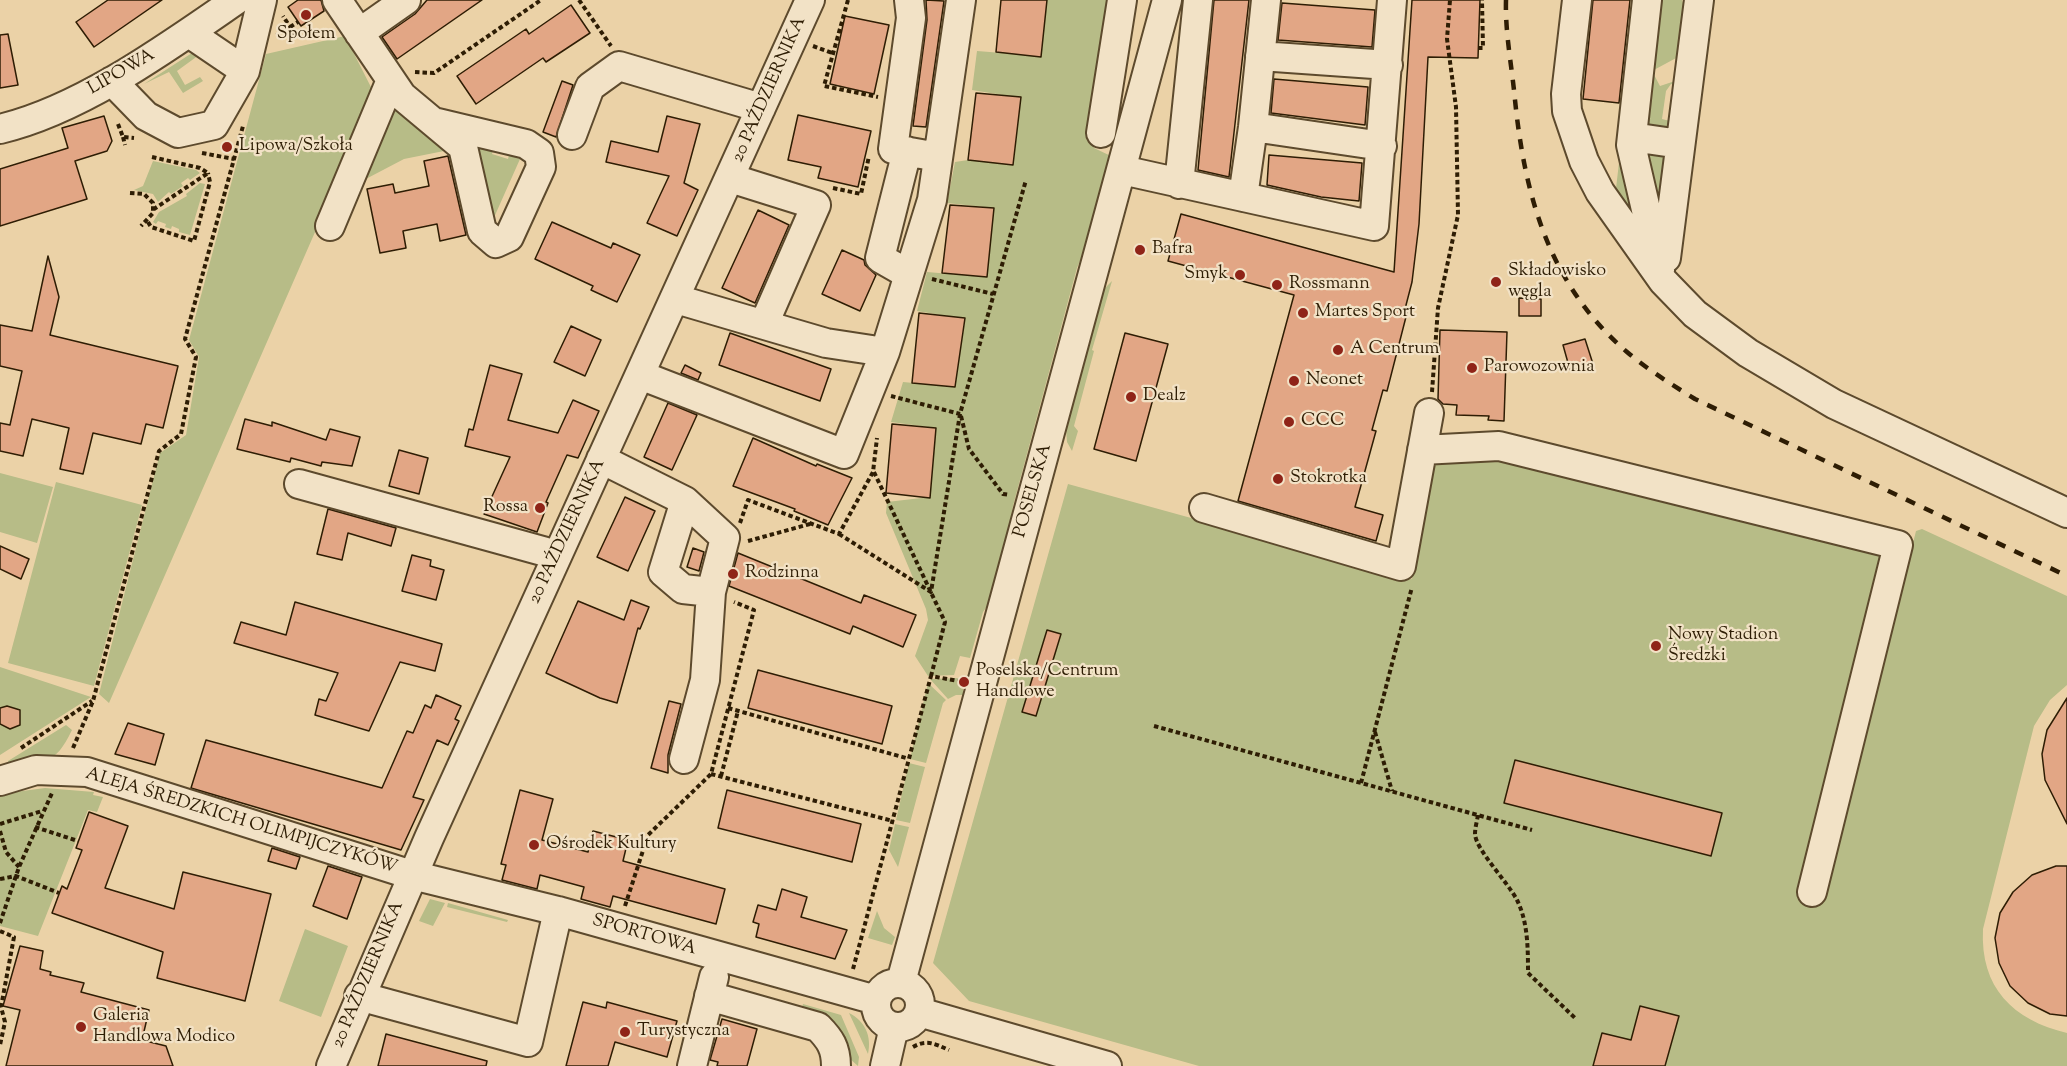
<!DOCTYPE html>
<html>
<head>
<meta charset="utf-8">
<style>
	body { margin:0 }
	canvas { display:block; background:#ebd2a7 }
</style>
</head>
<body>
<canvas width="2067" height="1066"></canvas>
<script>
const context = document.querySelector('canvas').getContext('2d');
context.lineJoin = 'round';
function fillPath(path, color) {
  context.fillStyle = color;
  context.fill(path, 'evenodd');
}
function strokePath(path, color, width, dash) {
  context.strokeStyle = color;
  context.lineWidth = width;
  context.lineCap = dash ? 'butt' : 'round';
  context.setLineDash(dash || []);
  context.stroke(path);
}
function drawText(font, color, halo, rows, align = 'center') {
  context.font = font + ' "Sorts Mill Goudy",serif';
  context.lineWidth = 4.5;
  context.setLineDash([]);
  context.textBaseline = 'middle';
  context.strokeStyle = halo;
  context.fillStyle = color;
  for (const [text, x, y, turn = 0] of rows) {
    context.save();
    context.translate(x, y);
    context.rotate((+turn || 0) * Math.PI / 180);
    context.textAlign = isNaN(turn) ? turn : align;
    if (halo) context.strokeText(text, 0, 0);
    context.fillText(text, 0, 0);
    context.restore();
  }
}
fillPath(new Path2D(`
	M1047,0h68l-21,148 19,9 -20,73 -16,38 -64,238 -18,89 -12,17 -13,46 -10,-2 -6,19 -26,1 -13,-20 13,-36 -2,-11 -40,-96 1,-11 43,-5 6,-69 -45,-6 12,-40 52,5 10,-68 -48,-8 10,-39 60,5 7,-69 -47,-5 8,-41 13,-2 45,5 8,-67 -49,-8 5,-39 64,5z
	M1658,0h24l2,6 -6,51 -26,14 8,15 15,-5v4l-4,-1 -5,7 -4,28 8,2 -5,11 -11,2 -13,-15h10l-10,-3 2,-15 10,-1 -9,-2z
	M345,36l30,59 -266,608 -10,-9 61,-241 26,-18 13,-78 -10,-17 77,-286z
	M192,53l7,2 -22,16 8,14 15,-8 3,4 -20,12 -14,-21 -25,12z
	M396,106l58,43 -50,10 -42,22 25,-66z
	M472,141l23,2 -3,11 16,5 3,-11 7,4 2,7 -32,72z
	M1640,145l23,6 2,7 -8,62z
	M1620,154l24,78 -29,-35z
	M153,161l43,9 4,3 -10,7 -2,-2 -7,5 2,3 -12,8 -2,-2 -11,10 -5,-8 -19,-4 9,-4z
	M200,183l5,1 -15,51 -11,-3v-3l-7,-3 -1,3 -6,-2 1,-3 -8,-3 -2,3 -3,-2 6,-10 28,-16 -1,-2z
	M1112,281l-20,69 2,1 -20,75 4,5 -6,20 -5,-9 -1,-13 38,-140z
	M1525,449l388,94 3,-12 6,-2 145,67v89l-17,15 -16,26 -51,203c-3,59 30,91 84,104v33h-868l-230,-65 -36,-38 135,-479 344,95 14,-123z
	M0,473l53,14 -16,56 -37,-11z
	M56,482l86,23 -48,181 -86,-23z
	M0,667l91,30 -91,58z
	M961,678l3,17h-8l-8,4 -18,-20z
	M928,683l18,17 -3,3 -17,60 -16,-4z
	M66,725l6,5c-18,37 -26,30 -64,35v-4z
	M909,763l16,4 -15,56 -14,-3z
	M45,788l49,4 -1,3 10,2 -6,15 -9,-2 -50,126 -38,-10v-132z
	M895,824l14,3 -11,40 -9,-17z
	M430,899l15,4 -12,23 -14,-5z
	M448,903l60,17 -1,2 -60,-15z
	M877,911l7,17 11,9 -3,8 -24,-7z
	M305,929l43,17 -27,71 -42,-16z
	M803,1004l38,11 18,42 -1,9 -8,-7c0,-23 -12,-36 -31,-47l-19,2z
	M849,1013c16,8 23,23 19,41z`), '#b7bc87');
const building = new Path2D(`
	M108,0h54l-68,47 -18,-25z
	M298,0h23l3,11 -23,15 -13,-19z
	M427,0h55l-85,59 -15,-22 33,-23z
	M926,0l18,1 -18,126 -13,-1 14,-106z
	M1001,0h46l-6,57 -45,-5z
	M1214,0h35l-20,177 -31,-7z
	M1412,0h68l-2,58 -50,-1 -9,167 -7,58 -7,27h3l-21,82 -4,-1 -11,40 4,1 -21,76 28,8 -7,26 -138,-40 56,-206 -126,-34 13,-47 213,58z
	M1593,0h37l-11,103 -36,-4z
	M1282,3l93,7 -3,37 -94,-7z
	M571,5l19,28 -44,29 -3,-4 -67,46 -19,-28 69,-47 3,5z
	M845,16l44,9 -15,69 -44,-10z
	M8,34l10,51 -18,3v-53z
	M1274,79l94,8 -3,38 -94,-12z
	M562,81l11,4 -17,52 -13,-5z
	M976,93l45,4 -8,68 -45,-5z
	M798,115l73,16 -13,56 -40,-9 3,-11 -33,-7z
	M104,116l8,25 -5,10 -32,10 12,38 -87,27v-57l68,-21 -6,-20z
	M667,116l33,8 -16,59 14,7 -21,46 -30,-13 22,-47 -63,-14 5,-21 47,11z
	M1269,155l93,8 -3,38 -38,-4 -54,-12z
	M448,156l18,79 -26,6 -3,-17 -34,7 3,17 -26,5 -13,-64 26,-5 2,9 34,-7 -5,-25z
	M950,205l44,3 -7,69 -45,-4z
	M758,210l31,15 -34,78 -33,-15z
	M552,222l59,26 2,-5 27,12 -23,47 -26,-12 2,-4 -58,-27z
	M842,250l22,10 1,5 11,10 -16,36 -38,-17z
	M48,256l11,41 -9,38 128,31 -15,62 -17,-4 -5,20 -48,-11 -10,41 -23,-5 9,-41 -37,-9 -9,37 -23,-5v-28l10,2 12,-54 -22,-5v-41l32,6z
	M1519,298l22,1v17h-22z
	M919,313l46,5 -10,69 -43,-4z
	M571,326l30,14 -16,36 -31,-14z
	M1440,330l67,2 -3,89 -16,-1 1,-4 -33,-1 1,-10 -14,-1 -5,-5z
	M730,333l101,36 -11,32 -101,-36z
	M1125,333l43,11 -32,117 -42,-12z
	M1585,339l8,25 -23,6 -7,-25z
	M490,365l32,9 -14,46 50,13 15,-33 26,11 -21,47 -11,-3 -21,47 2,1 -11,29 -53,-18 26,-57 -45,-11 4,-17 4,1z
	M685,365l16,8 -3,7 -17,-7z
	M668,403l29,12 -25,55 -28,-13z
	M245,419l27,7v-4l54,18 4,-11 30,8 -8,29 -30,-4 -1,4 -30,-8 -1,4 -53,-13z
	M892,424l44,4 -6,70 -44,-5z
	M753,438l63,28 1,-2 35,14 -24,47 -34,-14 1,-2 -62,-23z
	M399,450l29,8 -9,36 -30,-8z
	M625,497l30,14 -27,60 -31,-14z
	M328,509l68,19 -5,18 -43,-13 -6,27 -25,-6z
	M0,546l29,13 -8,20 -21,-10z
	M693,548l11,4 -5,19 -12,-4z
	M738,553l123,50 3,-8 52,20 -13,32 -50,-21 -3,8 -121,-48z
	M412,555l19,5 -1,6 14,4 -8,30 -34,-9z
	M631,600l18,7 -9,22 -2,-1 -21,75 -17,-5 -54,-25 32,-72 46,19z
	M295,602l147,42 -7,27 -35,-9 -31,69 -54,-16 4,-16 7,2 12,-28 -104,-30 7,-21 45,13z
	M1047,630l14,4 -25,82 -14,-4z
	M758,670l134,36 -10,38 -134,-36z
	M436,695l25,11 -6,13 4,2 -11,24 -11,-5 -24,57 11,3 -23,50 -210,-62 15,-48 176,48 25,-57 6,2 12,-28 6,3z
	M2067,698v126l-22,-44 -3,-26 5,-24z
	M669,701l12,3 -13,51v18l-17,-5z
	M7,706l13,4v15l-10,4 -10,-5v-16z
	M128,723l36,11 -9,31 -40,-11z
	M1515,760l207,53 -11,43 -207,-53z
	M520,790l33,9 -11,41 46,12 5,-21 35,9 -5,21 102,28 -9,35 -103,-28 -3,11 -29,-8 3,-12 -44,-12 -3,14 -35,-9 4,-15 -5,-1z
	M727,790l134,34 -9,38 -134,-34z
	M89,812l39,14 -23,62 69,21 9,-37 88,22 -26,107 -88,-23 6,-26 -111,-39 10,-27 5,3 15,-39 -6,-2z
	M272,848l28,9 -4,12 -28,-8z
	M328,866l34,11 -15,42 -34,-13z
	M2056,866h11v150l-17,-2 -22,-11 -18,-17 -11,-23 -4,-25 5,-25 13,-21 19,-17z
	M782,889l25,8 -6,20 46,13 -12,29 -79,-22 3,-13 -6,-2 5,-17 18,5z
	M20,946l23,5 -3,18 11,3 -1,3 34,8 -3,9 68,18 -7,30 24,6 7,20h-167l14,-56 -17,-4z
	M583,1002l23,6 1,-6 70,19 -10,36 -52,-15 -7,24h-42z
	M1640,1006l39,10 -14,50h-72l9,-33 29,7z
	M722,1019l35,10 -10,37h-30l1,-4 -8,-2z
	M386,1034l101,27 -1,5h-108z`);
fillPath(building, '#e2a685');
strokePath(building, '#2e1d04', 1.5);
const minor = new Path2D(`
	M337,0l65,96 61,51 19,84 14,12 13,-6 32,-70 -2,-14 -13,-9 -92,-22
	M909,0l2,18 -18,131 45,8
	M1577,0l-11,94 1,17 17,50 16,31 63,89 32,33 53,39 86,51 233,109
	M1647,0l-16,145 29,125
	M189,33l56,38
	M359,33l47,-33
	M1260,56l128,9
	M112,81l34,35 32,17 36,-8 31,-54 17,-71
	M1253,127l129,19
	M0,129c81,-19 168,-82 236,-129
	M1101,133l21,-133
	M572,135l18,-48 29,-21 142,42
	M1632,137l48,7
	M907,151l-27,107 28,16
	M1122,170l252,56 18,-226
	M730,178l86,27 -52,119
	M1179,184l19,-184
	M1243,197l10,-70 13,-127
	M330,226l61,-146
	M1666,258l33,-258
	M676,299l150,44 59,9 47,-152 29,-200
	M640,375l204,79 41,-102
	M1422,450l77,-4 399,99 -86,347
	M601,459l84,42 40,37 -14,54 -28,-3 -20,-17 22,-71
	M299,484l258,71
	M1204,508l197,58 28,-153
	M684,759l21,-79 6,-88
	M0,781l36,-11 51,2 325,103 146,36 318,89
	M901,982l266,-982
	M876 1005a22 22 0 1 1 44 0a22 22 0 1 1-44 0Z
	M359,996l169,46 30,-131
	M709,996l109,31c12,12 18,21 18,39
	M919,1012l188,54
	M331,1066l98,-228 381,-838
	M692,1066l22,-89
	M885,1066l9,-39`);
strokePath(minor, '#5d4a2d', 32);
strokePath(new Path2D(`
	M579,0l32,46
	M848,0l-24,86 54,11
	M290,27l8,-5
	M276,35l18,-2 -11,-17
	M813,46l19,7
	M1478,48h5l-1,-48
	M415,72l19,1 107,-73
	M118,124l5,13 11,1
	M123,137l2,8
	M202,153l32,6
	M152,157l48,11 8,5 -54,36
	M833,188l28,6 8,-38
	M130,193l14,1 9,9v10l-12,13
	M148,222l3,5 43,14 16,-59 -2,-9
	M932,279l61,15
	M1432,392l6,-84 20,-93 -2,-108 -9,-68 3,-39
	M891,396l69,18
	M961,416l8,33 34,45 7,1
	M874,472l71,150 -14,54
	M740,523l8,-23 91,34 34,-62 4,-34
	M839,534l92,58 29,-178 66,-234
	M748,541l62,-17
	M728,708l178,50
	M1154,726l378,104
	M1375,732l17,59
	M21,748l71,-47
	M73,748l20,-47 66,-250 22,-17 15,-77 -11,-18 58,-213
	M711,774l182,47
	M721,776l17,-65
	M1361,783l51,-196
	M1478,815c-1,6 -3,13 -3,19 1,16 32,47 42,66 11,22 11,49 11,73l47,45
	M0,824l42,-13
	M35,827l43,14
	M0,831l6,21 13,15
	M0,879l16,-3 43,17
	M625,906l23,-71 63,-61 43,-164 -20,-8
	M0,923l19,-56 33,-74
	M0,931l14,6 -13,70 4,15 -5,23
	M853,969l78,-293 27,5
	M913,1047c14,-8 22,-3 36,3`), '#2e1d04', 4, [4.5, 3]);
strokePath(minor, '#f2e2c6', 28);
strokePath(new Path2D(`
	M1506,0c-1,33 6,67 9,100 10,98 35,186 112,252 21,18 44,32 68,47l372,177`), '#2e1d04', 4.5, [10, 10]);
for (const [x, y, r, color] of [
	[306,15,6,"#8f2418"],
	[227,147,6,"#8f2418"],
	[1140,250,6,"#8f2418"],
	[1240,275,6,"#8f2418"],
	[1496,282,6,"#8f2418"],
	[1277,285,6,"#8f2418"],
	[1303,313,6,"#8f2418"],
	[1338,350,6,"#8f2418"],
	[1472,368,6,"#8f2418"],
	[1294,381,6,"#8f2418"],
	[1131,397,6,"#8f2418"],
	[1289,422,6,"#8f2418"],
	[1278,479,6,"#8f2418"],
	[540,508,6,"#8f2418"],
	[733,574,6,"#8f2418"],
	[1656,646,6,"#8f2418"],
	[964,682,6,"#8f2418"],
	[534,845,6,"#8f2418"],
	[81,1027,6,"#8f2418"],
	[625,1032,6,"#8f2418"]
]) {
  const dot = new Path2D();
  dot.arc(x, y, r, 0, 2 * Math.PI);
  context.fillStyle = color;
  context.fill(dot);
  strokePath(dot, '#f2e2c6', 2);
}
drawText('18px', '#2e1d04', '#f2e2c6', [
	["Społem",306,35,"center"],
	["Lipowa/Szkoła",239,147],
	["Bafra",1152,250],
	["Składowisko",1508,272],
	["węgla",1508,293],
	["Smyk",1228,275,"right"],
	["Rossmann",1289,285],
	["Martes Sport",1315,313],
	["A Centrum",1350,350],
	["Parowozownia",1484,368],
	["Neonet",1306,381],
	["Dealz",1143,397],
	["CCC",1301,422],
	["Stokrotka",1290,479],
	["Rossa",528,508,"right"],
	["Rodzinna",745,574],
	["Nowy Stadion",1668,636],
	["Średzki",1668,657],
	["Poselska/Centrum",976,672],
	["Handlowe",976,693],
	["Ośrodek Kultury",546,845],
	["Galeria",93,1017],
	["Handlowa Modico",93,1038],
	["Turystyczna",637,1032]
], 'left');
drawText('18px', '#2e1d04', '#f2e2c6', [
	["LIPOWA",122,73,-30],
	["20 PAŹDZIERNIKA",770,90,-66],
	["POSELSKA",1034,491,-74],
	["20 PAŹDZIERNIKA",568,532,-65],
	["ALEJA ŚREDZKICH OLIMPIJCZYKÓW",241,822,17],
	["SPORTOWA",644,936,16],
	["20 PAŹDZIERNIKA",369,975,-67]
]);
</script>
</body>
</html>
